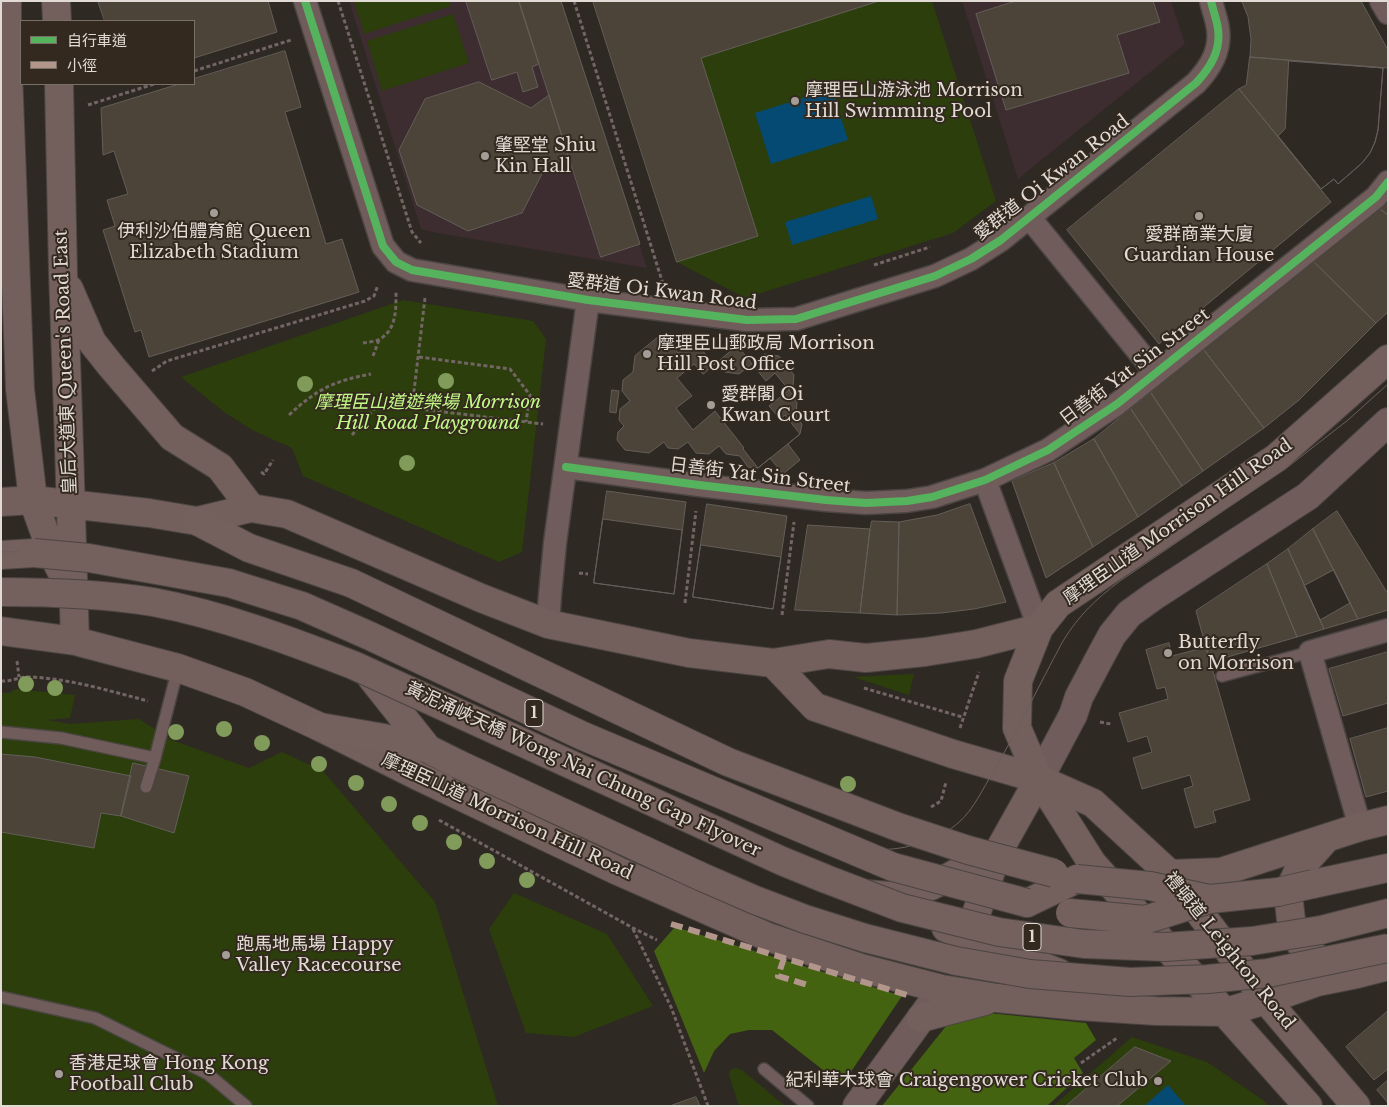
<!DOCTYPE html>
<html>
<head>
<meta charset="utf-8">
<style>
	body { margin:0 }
	#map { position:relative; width:1389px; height:1107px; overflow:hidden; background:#2f2924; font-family:"Libre Baskerville","Noto Sans TC",serif }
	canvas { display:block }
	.frame { position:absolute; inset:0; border:2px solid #e2dbd5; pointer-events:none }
	.legend { position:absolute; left:20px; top:20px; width:175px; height:65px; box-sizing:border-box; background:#33291f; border:1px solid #797068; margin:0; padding:6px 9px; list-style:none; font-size:15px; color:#e2dbd5 }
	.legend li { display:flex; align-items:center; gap:10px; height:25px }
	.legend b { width:25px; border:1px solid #797068 }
</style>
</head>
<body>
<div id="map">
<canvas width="1389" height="1107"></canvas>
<div class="frame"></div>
<ul class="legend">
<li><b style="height:6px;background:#56b35d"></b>自行車道</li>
<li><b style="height:6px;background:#b2968c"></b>小徑</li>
</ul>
</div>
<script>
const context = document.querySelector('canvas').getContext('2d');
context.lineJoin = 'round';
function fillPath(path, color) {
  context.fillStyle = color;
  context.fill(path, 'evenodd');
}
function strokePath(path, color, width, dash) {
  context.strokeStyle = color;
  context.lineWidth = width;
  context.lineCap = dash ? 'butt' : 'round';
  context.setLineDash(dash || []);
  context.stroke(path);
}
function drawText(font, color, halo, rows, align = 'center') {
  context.font = font + ' "Libre Baskerville","Noto Sans TC",serif';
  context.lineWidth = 4;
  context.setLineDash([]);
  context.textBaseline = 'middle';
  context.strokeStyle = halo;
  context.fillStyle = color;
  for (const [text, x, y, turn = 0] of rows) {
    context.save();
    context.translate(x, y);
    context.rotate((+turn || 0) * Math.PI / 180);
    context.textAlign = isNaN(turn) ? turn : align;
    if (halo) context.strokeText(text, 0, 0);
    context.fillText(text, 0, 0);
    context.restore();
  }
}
fillPath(new Path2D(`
	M349,1h212l86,267 -210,-35 -16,-4z
	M962,1h209l14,43 -167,135z`), '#3d2c30');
fillPath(new Path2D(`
	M354,1h95l2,5 -87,28z
	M593,1h339l64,200 -43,32 -208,65 -68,-36z
	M453,14l16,49 -87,28 -15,-50z
	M403,300l130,21 13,18 -24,213 -23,10 -196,-86 -11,-28 -38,-17 -30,-19 -43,-35z
	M914,674l-5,21 -56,-18z
	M16,689l59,6 -5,23 -22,2 22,4 69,-5 33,21 77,28 33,-16 41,19 112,131 63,204h-497v-413h8z
	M514,893l93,41 46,72 -79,31 -48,-4 -37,-104z
	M1132,1037l75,25 56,38 5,6h-215z
	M736,1068l6,2 43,36h-46l-10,-31 1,-5z`), '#2b3e0c');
fillPath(new Path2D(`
	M675,927l227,69 -60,89 -70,-55h-23l-19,4 -16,17 -10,22 -50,-122z
	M959,1010l127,13 10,17 -22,18 9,15 -36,33h-165z`), '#446310');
fillPath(new Path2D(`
	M832,89l16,51 -77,24 -16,-51z
	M871,196l7,23 -86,26 -7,-23z
	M1168,1085l18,21h-42z`), '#054a72');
const building = new Path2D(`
	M98,1h170l9,31 -83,26v-37h-89z
	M466,1h53l20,63 -7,3 6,20 -15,5 -6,-20 -25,8z
	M519,1h42l79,243 -39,13z
	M593,1h286l-178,57 57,178 -81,26z
	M1016,1h137l7,21 -43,13 12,38 -123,37 -30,-96z
	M1242,1h119l27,49v18l-138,-11 1,-18 -3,-22z
	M285,51l16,56 -16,5 41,132 16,-5 17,53 -210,65 -8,-27 -6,2 -32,-102 12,-4 -8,-26 21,-6 -14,-43 -11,4 -2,-47 78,-24h15v-5z
	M1250,57l133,11 -5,62 -3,12 -5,11 -8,10 -24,21 -4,-5 -13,10 -82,-100 7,-4z
	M1289,61l94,7 -5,62 -3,12 -5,11 -8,10 -24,21 -4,-5 -13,10 -43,-53 7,-7z
	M479,82l52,26 18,-13 21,66 -22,1 -26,51 -54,18 -51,-26 -18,-55 26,-51z
	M1239,89l92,113 -172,142 -92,-114z
	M1388,200v15l-8,-6z
	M1380,209l8,6v97l-12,11 -62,-61z
	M1314,262l62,61 -77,77 -35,28 -60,-78z
	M657,338l11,2 10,13 16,-13 20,25 19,-16 8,1 11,14 12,-10 15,2 15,19 -1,12 -4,3 8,12 -1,15 6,7 -2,10 -12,10 12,16 -17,14 -13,-16 -12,10 -10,-1 -8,-11 -14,-2 -7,-8 -10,8 -13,-1 -8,-11 -10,7 -10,-1 -4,-6 -15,11 -24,-3 -8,-10 1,-8 6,-6 -5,-6 1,-11 10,-8 -8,-10 1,-11 10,-8 2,-16z
	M1204,350l60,78 -61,43 -52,-78z
	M717,362l8,10 14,2 13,-10 14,17 9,-8 14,17 -20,16 11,13 5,-4 15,19 -42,34 -15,-19 1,-1 -29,-37 -22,19 -17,-22 16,-12 -15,-18 17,-14 9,10z
	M612,390l7,1 -3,22 -6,-1z
	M1151,393l52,78 -21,15 -51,-77z
	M1131,409l51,77 -44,31 -44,-78z
	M1094,439l44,78 -45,30 -39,-84z
	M1054,463l39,84 -47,31 -34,-97z
	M607,491l79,11 -12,92 -80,-11z
	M707,504l80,12 -14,93 -80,-12z
	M970,504l36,98 -32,7 -33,4 -44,2 2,-93 38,-7z
	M1337,511l51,83v16l-30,9 -45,-90z
	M603,519l79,11 -8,64 -80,-11z
	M872,521l27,1 -2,93 -37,-2 10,-84z
	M808,525l62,4 -10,84 -65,-3z
	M1313,529l45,90 -34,10 -36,-80z
	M701,545l80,12 -8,52 -80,-12z
	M1288,549l36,80 -27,8 -30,-73z
	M1267,564l30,73 -87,25 -14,-51z
	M1334,570l16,33 -30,17 -16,-34z
	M1169,643l3,13 34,-9 44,153 -37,11 3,11 -21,6 -11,-39 9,-3 -3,-11 -48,14 -9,-31 19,-6 -5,-16 -19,6 -9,-29 49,-14 -3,-12 -8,2 -11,-39z
	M1388,652v51l-45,13 -14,-47z
	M1388,728v63l-22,6 -16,-58z
	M1,754l34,3 96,19 -10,40 -20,-3 -7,35 -93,-16z
	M133,763l56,13 -15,57 -53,-17z
	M1388,1011v58l-14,11 -28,-33z
	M1135,1047l36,14 -54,45h-51z
	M1388,1080v23l-11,-13z
	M696,1097l4,9h-30z`);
fillPath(building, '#4d4439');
strokePath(building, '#635e59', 1);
const service = new Path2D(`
	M1222,676l88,-24
	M1,732l60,6 94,20 23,-90
	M146,787l9,-29
	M1,997l94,21 113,56 38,32
	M764,1069l44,37`);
const minor = new Path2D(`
	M305,1l78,245 13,16 16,8 176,30 159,20 49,-1 139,-43 36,-17 30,-19 195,-157c14,-15 25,-32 22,-54 -1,-9 -5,-19 -7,-28
	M1381,1l7,12
	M1029,217l127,156
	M566,467l133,18 127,15 40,3 41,-2 25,-4 53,-17 63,-30 69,-46 259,-207 12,-15
	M985,480l54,148
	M548,624l2,-29 5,-52 33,-243
	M1360,827l-50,-175 78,-22`);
const tertiary = new Path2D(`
	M1039,779l34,-64 6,-18 19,-36 14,-26 17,-21 25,-18 154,-100 80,-74
	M857,1106l78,-107`);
const secondary = new Path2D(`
	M7,1v44l13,344 13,111 19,53 21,41
	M56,1l1,20
	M59,84l4,189 5,142 7,226
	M69,289l23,53 19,24 61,71 48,30 31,41
	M1,502l32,-2 116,13 48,8 54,-13 36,6 194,84 67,26 141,29 84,10 56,-9 37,4 59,-6 51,-8 63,-16 19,-24 218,-146 112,-99
	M1039,628l-21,53 -1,47 22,51 53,84 216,243
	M1,631l74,10 103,27 67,24 75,35 98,49 200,95 150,66 93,31 81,21 55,9 82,8 77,5 70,1 40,-12 51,-18 40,-8 31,-8
	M773,663l42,44 138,47 86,25 54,24 77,71 96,126 90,106
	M1325,840l-26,29 -11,24 3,27 9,23 19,17 20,9
	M1170,874l51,-2 139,-45 28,-7
	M866,894l24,2 19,-3 22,-7 20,-10 20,-11 26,-11
	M946,928l113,45
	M963,948l5,-11 29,-83 42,-75
	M921,1018l64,-17`);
const trunk = new Path2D(`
	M197,521l52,27 102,35
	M1,555l33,-2
	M371,677l57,72
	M320,727l64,11 44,11 30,15
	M1313,884l75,-16
	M1027,903l50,-24
	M1321,930l67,-17`);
strokePath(service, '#4b4541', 14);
strokePath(minor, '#4b4541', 25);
strokePath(tertiary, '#4b4541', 30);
strokePath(secondary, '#4b4541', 30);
strokePath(trunk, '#4b4541', 30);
strokePath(new Path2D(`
	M338,1l74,231 9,11
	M574,1l89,283
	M194,71l97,-31
	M88,105l66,-21
	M874,265l56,-18
	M425,298l-13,110 131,16
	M363,343c5,-1 12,-1 17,-4 17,-10 16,-31 16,-48
	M373,356l6,-16
	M419,357l91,12 20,26 -4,27
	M152,371l15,-10 198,-60 9,-5 4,-11
	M289,415c28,-26 45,-34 82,-41
	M352,435l23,-27
	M261,472l3,2 9,-14
	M579,573l9,1
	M685,603l11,-92
	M782,615l12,-93
	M17,661l2,16
	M1,681c11,1 18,-5 30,-4 40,2 79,14 117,24
	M864,688l98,29
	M1100,722l11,2
	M960,728l19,-56
	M931,807l10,-6 5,-19
	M439,820l194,108 24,12
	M633,929l38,78 37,99
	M1081,1063l36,-25`), '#726563', 3, [4, 2.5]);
strokePath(service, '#705d5b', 11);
strokePath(minor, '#705d5b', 22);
strokePath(tertiary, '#705d5b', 28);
strokePath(secondary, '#735f5c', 28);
strokePath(trunk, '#74605d', 28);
strokePath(new Path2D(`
	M1,552c31,-1 61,1 91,4 45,4 88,11 131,22 61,16 118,40 175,64l439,199c8,3 17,6 26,7 30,5 65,-3 90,-21 17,-12 26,-31 36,-48 27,-45 49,-92 74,-138 16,-26 33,-42 57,-60l169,-115 59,-46 40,-36`), '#6a5f5b', 1);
const trunkBridge = new Path2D(`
	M34,553l55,5 140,25 73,23 68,30 213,100 310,131 134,36
	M351,583l377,179 170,65 70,23 86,23
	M1,592c51,0 102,2 152,10 69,13 135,38 200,63l429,196 44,18 76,29 97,24 85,12 81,3 87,-6 69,-11
	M458,764l244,113 53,23 50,19 60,19 91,23 74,13 100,8 78,-3 60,-6 120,-25
	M1077,879l73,7 59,13
	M1070,913l75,7 65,-21 68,-7 35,-8`);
strokePath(trunkBridge, '#4b4541', 30, []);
strokePath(trunkBridge, '#74605d', 28);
strokePath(new Path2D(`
	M671,924l236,71
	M784,958l-6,18 33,10`), '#b2968c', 6, [12, 6]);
strokePath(new Path2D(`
	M305,1l78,245 13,16 16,8 176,30 159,20 49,-1 139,-43 36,-17 30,-19 195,-157c14,-15 25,-32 22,-54 -1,-9 -5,-19 -7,-28
	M566,467l133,18 127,15 40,3 41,-2 25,-4 53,-17 63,-30 69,-46 259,-207 12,-15`), '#56b35d', 8);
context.fillStyle = '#809b5a';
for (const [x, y] of [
	[446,381],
	[305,384],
	[407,463],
	[26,684],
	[55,688],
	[224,729],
	[176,732],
	[262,743],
	[319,764],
	[356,783],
	[848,784],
	[389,804],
	[420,823],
	[454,842],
	[487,861],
	[527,880]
]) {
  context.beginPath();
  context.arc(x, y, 8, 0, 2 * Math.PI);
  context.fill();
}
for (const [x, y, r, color] of [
	[795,101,5,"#a39d97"],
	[485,156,5,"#a39d97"],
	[214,213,5,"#a39d97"],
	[1199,216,5,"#a39d97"],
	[647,354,5,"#a39d97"],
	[711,405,5,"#a39d97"],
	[1168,653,5,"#a39d97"],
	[226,955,5,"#a39d97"],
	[59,1074,5,"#a39d97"],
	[1158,1081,5,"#a39d97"]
]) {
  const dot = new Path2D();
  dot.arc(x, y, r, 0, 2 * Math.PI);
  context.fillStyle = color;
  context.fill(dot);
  strokePath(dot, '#33291f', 2);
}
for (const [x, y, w] of [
	[534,713,18],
	[1032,937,18]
]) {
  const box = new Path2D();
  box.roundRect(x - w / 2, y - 13.5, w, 27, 4);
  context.fillStyle = '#33291f';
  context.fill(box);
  strokePath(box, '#e2dbd5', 1);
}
drawText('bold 16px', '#e2dbd5', null, [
	["1",534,713],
	["1",1032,937]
]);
drawText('18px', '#e2dbd5', '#33291f', [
	["摩理臣山游泳池 Morrison",805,91],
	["Hill Swimming Pool",805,112],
	["肇堅堂 Shiu",495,146],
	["Kin Hall",495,167],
	["伊利沙伯體育館 Queen",214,232,"center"],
	["Elizabeth Stadium",214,253,"center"],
	["愛群商業大廈",1199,235,"center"],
	["Guardian House",1199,256,"center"],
	["摩理臣山郵政局 Morrison",657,344],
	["Hill Post Office",657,365],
	["愛群閣 Oi",721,395],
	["Kwan Court",721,416],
	["Butterfly",1178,643],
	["on Morrison",1178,664],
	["跑馬地馬場 Happy",236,945],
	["Valley Racecourse",236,966],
	["香港足球會 Hong Kong",69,1064],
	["Football Club",69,1085],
	["紀利華木球會 Craigengower Cricket Club",1148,1081,"right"]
], 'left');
drawText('18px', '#e2dbd5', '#33291f', [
	["愛群道 Oi Kwan Road",1052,178,-38],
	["愛群道 Oi Kwan Road",662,292,7],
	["皇后大道東 Queen's Road East",66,362,-92],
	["日善街 Yat Sin Street",1135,367,-37],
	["日善街 Yat Sin Street",760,476,7],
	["摩理臣山道 Morrison Hill Road",1178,522,-35],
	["黃泥涌峽天橋 Wong Nai Chung Gap Flyover",583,770,25],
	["摩理臣山道 Morrison Hill Road",507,817,25],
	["禮頓道 Leighton Road",1229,951,51]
]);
drawText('italic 18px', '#c2f886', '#33291f', [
	["摩理臣山道遊樂場 Morrison",428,403],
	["Hill Road Playground",428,424]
]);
</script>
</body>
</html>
